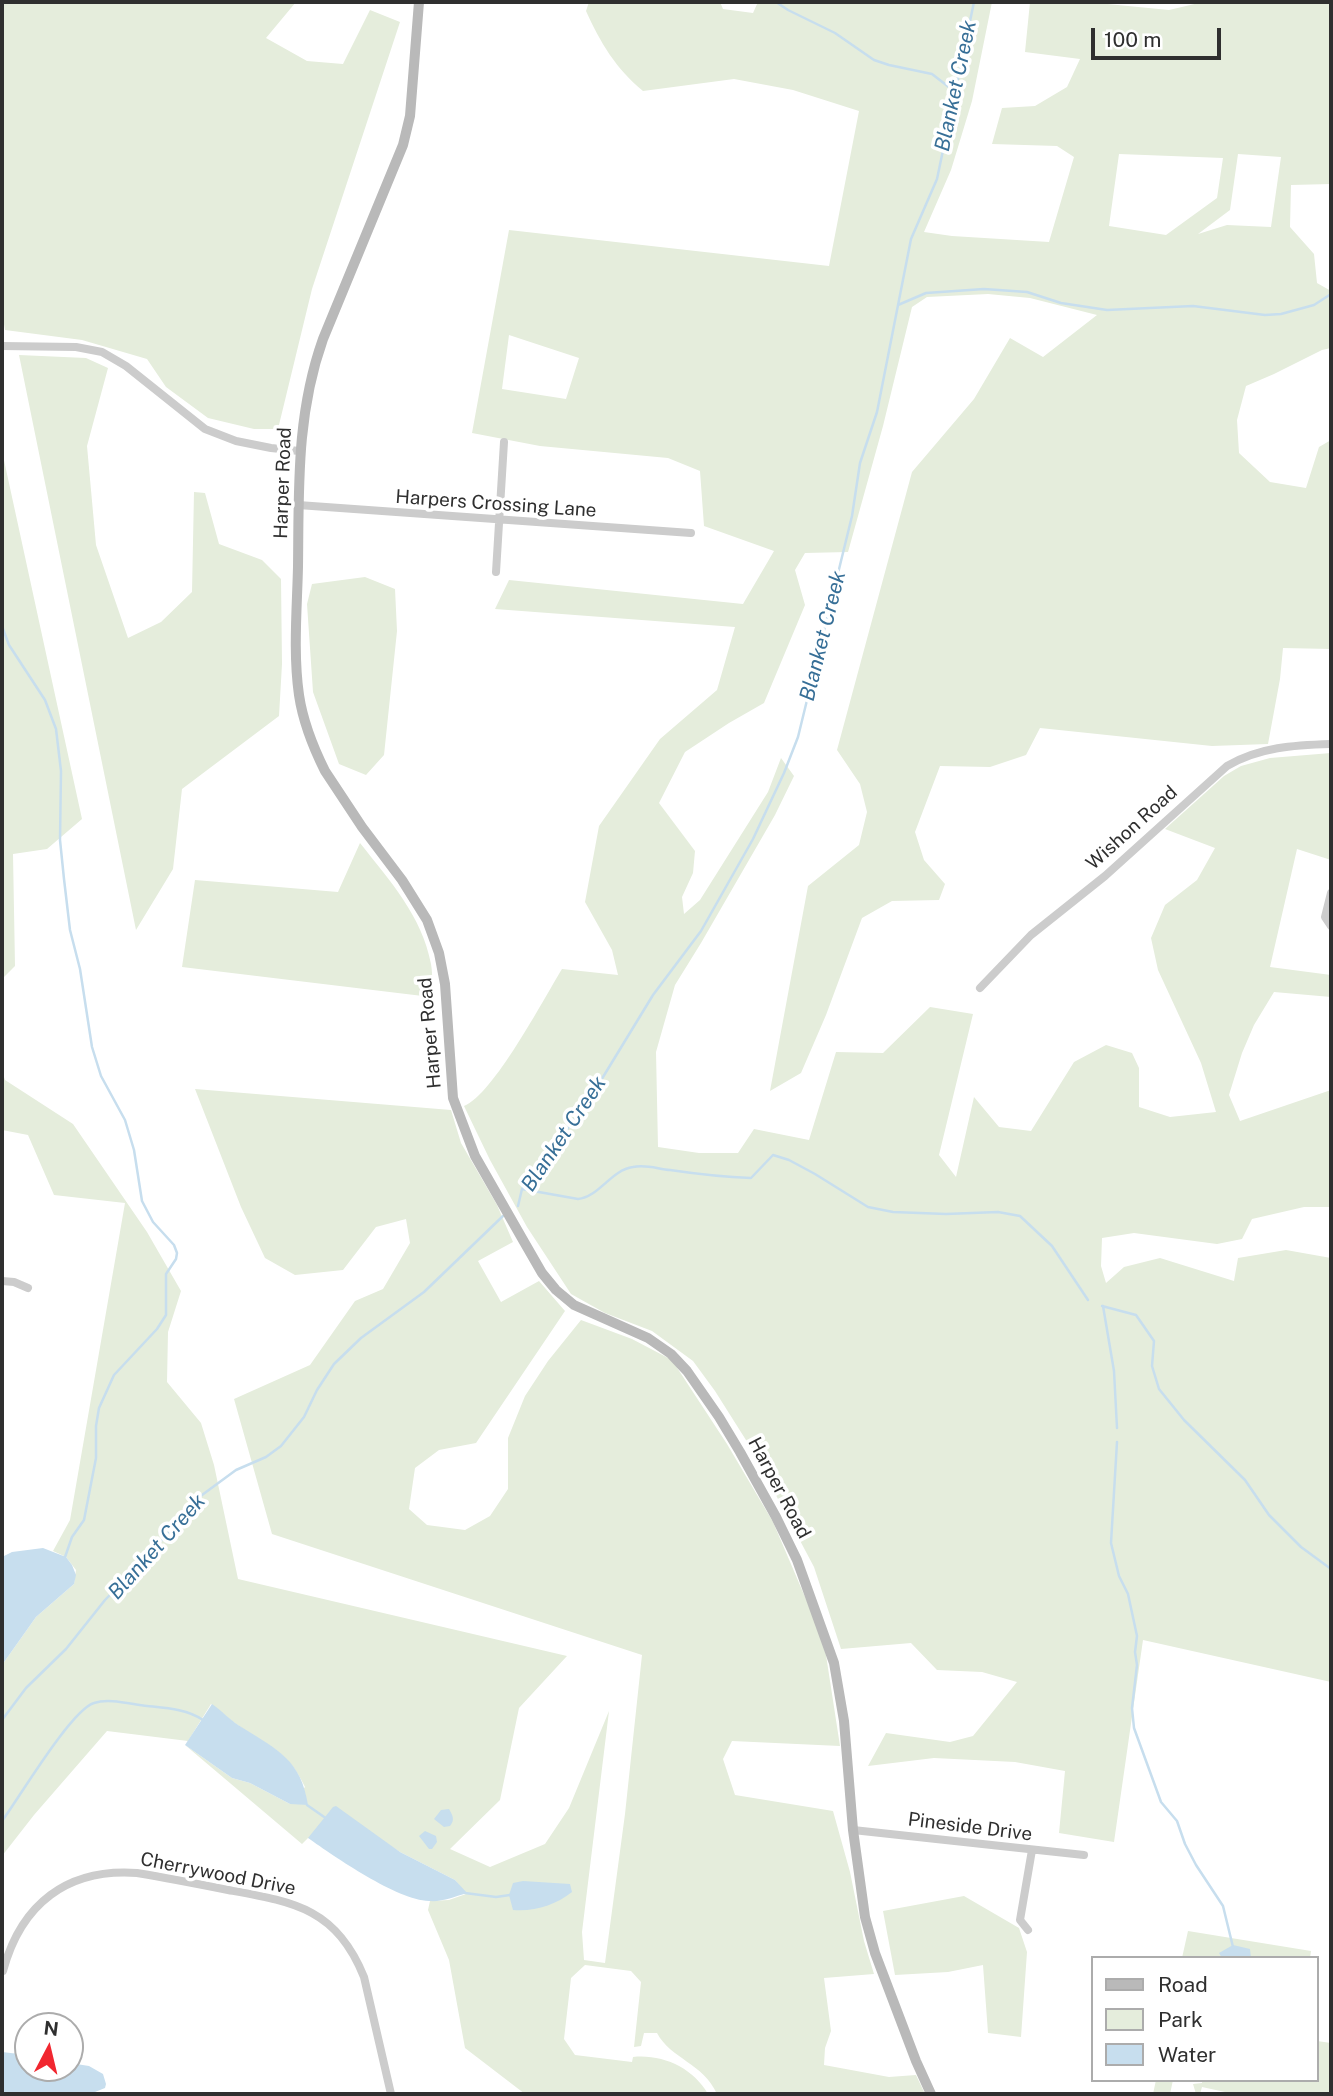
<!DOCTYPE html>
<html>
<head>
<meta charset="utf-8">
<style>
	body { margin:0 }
	#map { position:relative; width:1333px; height:2096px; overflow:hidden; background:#fff; font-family:"Public Sans",sans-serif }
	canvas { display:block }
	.frame { position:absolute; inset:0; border:4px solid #2f2f2f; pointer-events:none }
	.legend { position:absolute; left:1091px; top:1956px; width:228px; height:126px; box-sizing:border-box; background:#fff; border:2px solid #acacac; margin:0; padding:9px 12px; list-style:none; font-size:21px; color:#2f2f2f }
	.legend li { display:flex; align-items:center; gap:14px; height:35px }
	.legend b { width:35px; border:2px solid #acacac }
	.north { position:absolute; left:14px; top:2012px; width:70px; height:70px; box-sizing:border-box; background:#fff; border:2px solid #acacac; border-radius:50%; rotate:7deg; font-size:19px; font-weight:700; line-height:28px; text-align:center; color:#2f2f2f }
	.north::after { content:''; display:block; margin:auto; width:24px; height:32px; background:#f12730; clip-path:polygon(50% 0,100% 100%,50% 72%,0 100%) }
	.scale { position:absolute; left:1091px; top:28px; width:130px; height:32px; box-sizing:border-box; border:4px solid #2f2f2f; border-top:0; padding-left:9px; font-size:21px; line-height:24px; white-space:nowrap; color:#2f2f2f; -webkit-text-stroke:5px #fff; paint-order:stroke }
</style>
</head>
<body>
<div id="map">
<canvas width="1333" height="2096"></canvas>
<div class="frame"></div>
<ul class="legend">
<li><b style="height:9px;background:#b9b9b9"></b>Road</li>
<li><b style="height:19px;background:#e5eddc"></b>Park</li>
<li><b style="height:19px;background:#c7deee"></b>Water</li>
</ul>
<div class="north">N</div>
<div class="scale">100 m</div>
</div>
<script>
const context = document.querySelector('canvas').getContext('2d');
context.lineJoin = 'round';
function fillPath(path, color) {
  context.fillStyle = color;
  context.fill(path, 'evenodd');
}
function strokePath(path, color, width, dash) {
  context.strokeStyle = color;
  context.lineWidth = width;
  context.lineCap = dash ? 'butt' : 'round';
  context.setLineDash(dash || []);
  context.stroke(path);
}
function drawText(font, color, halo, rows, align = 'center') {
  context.font = font + ' "Public Sans",sans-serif';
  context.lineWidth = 7;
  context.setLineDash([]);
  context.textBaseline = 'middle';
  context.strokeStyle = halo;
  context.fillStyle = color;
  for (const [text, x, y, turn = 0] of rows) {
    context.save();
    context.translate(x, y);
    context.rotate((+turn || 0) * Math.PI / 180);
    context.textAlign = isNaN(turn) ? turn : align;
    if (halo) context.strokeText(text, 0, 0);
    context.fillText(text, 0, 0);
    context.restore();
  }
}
fillPath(new Path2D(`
	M2,2h294l-30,36 41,23 36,3 27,-54 30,12 -88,267 -34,140h-24l-46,-11 -42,-31 -19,-28 -65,-19 -77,-10 -3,-18z
	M589,2h131l3,7 30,4 5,-11h234l-20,99 -21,69 -27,62 28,4 97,6 25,-85 -17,-11 -65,-2 10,-36 33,-2 32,-19 13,-28 -55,-7 5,-50h57l82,8 34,-8h128v182l-40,1 -1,42 24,27 3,29 14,8v57l-9,2 -48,24 -28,12 -9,34 2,33 31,29 36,6 13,-41 12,-7v209l-48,-1 -3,31 -12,65 -56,2 -172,-18 -14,27 -36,12 -50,-1 -25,66 9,28 21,24 -6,16 -47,1 -30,17 -36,97 -25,58 -31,18 38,-205 51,-41 8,-33 -7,-28 -23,-34 75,-278 62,-73 36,-61 33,19 54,-42 -67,-17 -42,-4 -61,3 -15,10 -29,119 -35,126 -43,1 -10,17 10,35 -41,98 -35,20 -44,29 -26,51 36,48 -2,22 -11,24 2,17 16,-14 68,-108 13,-34 13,18 -19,39 -74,128 -26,42 -19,67 2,95 41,6h39l16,-24 55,11 27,-88 47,1 47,-46 43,7 -34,141 17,22 18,-80 25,30 32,4 43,-69 32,-17 26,8 7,15v39l31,10 46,-5 -15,-49 -43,-93 -7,-32 14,-33 32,-25 18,-32 -50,-19 59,-53 17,-10 29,-8 61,-5v107l-34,-11 -27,118 61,8v22l-57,-5 -20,33 -12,28 -13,42 11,26 91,-31v117h-27l-52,12 -10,20 -25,5 -83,-11 -32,5 -1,28 5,17 18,-16 36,-9 74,23 4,-23 48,-8 45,8v424l-188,-42 -29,202 -55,-9 6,-62 -50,-9 -81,-4 -66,8 18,-33 64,9 23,-6 44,-54 -35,-10 -45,-2 -26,-27 -70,6 -27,-82 -63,-119 -36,-57 -22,-30 -41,-30 -47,-18 -34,-19 -44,-67 -37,-67 -26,-54c29,-11 79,-106 98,-137l56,6 -6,-25 -27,-48 14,-76 61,-87 57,-49 18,-63 -240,-18 14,-29 234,24 31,-53 -70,-25 -4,-55 -32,-13 -128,-12 -68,-13 37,-203 320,36 30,-155 -66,-21 -59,-11 -91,12c-27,-22 -43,-49 -57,-80zM1119,154l104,4 -6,40 -51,37 -57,-9zM1238,154l43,3 -10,70 -44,-2 -29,9 32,-24zM509,335l70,23 -13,41 -64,-10z
	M19,355l67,3 22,10 -21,78 9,99 32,93 33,-16 31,-30 2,-100 11,1 14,51 43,16 19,19 1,85 -3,52 -97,73 -9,80 -37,61z
	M2,451l80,368 -35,30 -34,5 2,112 -13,13z
	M365,577l30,12 2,42 -13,124 -18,20 -27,-11 -26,-72 -6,-88 5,-20z
	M360,843c30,38 62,73 71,121 2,11 1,23 0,33l-249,-30 13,-87 143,12z
	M2,1071l3,9 68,44 74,108 34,59 -13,41 -1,50 34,41 13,42 24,114 329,77 -48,52 -19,92 -50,49 40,18 55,-23 24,-36 40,-97 -27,221 2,28 21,3 20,-149 17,-159 -370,-121 -38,-135 76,-34 45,-64 28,-12 27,-46 -4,-24 -30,8 -33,43 -48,5 -30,-17 -24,-51 -46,-118 256,21 10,33 36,62 16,37 -35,19 23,41 38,-21 26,30 -89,132 -37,7 -24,18 -6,41 18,16 38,5 25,-14 18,-27v-51l17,-42 23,-35 33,-41 51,19 40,21 55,84 46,78 41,96 12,37 14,91 -108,-5 -9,18 12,36 98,16 17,61 14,69 10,33 -50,4 7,53 -6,17 -1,17 65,12 27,-2 9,19h-208c-14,-31 -46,-35 -60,-61h-13l-3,13 -7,1 7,-65 -10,-11 -46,-6 -14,13 -7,61 11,16 57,7 1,-5c30,-3 60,11 75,37h-183l-60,-46 -16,-88 -21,-50 2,-9 19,-1 17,-6 -11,-14 -55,-28 -24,-15 -68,1 -6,6 -117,-99 47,33 18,5 40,21 15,-17c-16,-34 -34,-40 -63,-59 -11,-7 -20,-16 -31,-24l-23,37 -81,-10 -73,84 -32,41v-191l34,-48 38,-33 2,-14 -10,-13 -13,-6 17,-31 55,-317 -71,-8 -26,-60 -26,-5z
	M964,1896l55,32 8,24 -6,85 -33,-4 -5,-68 -35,7 -53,3 -12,-64z
	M1188,1931l123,20 -1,7h-128z
	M1317,2041l14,2 -2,51h-104v-2l-23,-5 -2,7h-4l-3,-10 9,-1v-3h115z
	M1156,2080h17l-3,14h-17z`), '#e5eddc');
fillPath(new Path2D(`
	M43,1548l23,9 6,8 4,10 -2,9 -38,33 -34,48v-108l10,-5z
	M212,1704c10,7 20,18 31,24 35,22 58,32 65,77l-18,-1 -40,-21 -18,-5 -47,-33z
	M336,1806l64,46 55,28 12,13c-14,4 -24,9 -38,8 -32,-1 -94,-44 -121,-63l25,-31z
	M449,1809c4,7 6,11 1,17l-6,1 -10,-8 7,-9z
	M425,1831l11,5 1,6 -5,7h-3l-10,-13z
	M523,1881l47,3 2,8c-16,13 -38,20 -59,18l-4,-15 4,-12z
	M1233,1945l17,4 1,9h-29l-3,-5z
	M2,2052l26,3v13h42v-5l19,3 14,8 3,10 -1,4 -15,6h-88z`), '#c7deee');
strokePath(new Path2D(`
	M776,2l12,8 47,23 39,27 15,5 43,9 22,17
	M898,305l28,-12 58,-4 43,3 34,11 46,7 86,-4 72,9 16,-1 33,-9 17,-11
	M2,626l7,19 36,55 11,29 5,42 -1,69 4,39 6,51 10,39 12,78 9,29 24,44 9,30 8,51 11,21 21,23 3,8 -1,6 -10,15v41l-9,14 -43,46 -15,33 -3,18v32l-12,62 -12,17 -8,23
	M522,1189l56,10c21,-2 33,-29 55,-32 13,-3 25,2 37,3 27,4 53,7 81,8l22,-23 16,5 26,14 53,33 25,5 53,2 52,-2 22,4 32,30 36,54
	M518,1206l4,-17 67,-89 64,-105 48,-64 52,-92 31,-66 14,-36 54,-221 8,-53 17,-51 34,-173 26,-60 37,-177
	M1102,1306l34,9 18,26 -2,25 7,23 25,31 61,60 24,35 32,32 30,22
	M1103,1306l11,65 3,57
	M1117,1442l-6,101 8,33 9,18 9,42 -2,16 2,13 -5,43 2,20 27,74 16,19 8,23 11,21 27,41 10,41
	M2,1720l24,-32 40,-39 39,-49 39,-40 58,-65 34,-25 30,-13 15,-11 23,-29 13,-27 17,-26 27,-26 63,-46 79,-76
	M307,1805l20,14
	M2,1821c17,-23 69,-111 92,-118 15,-5 36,1 53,3 19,2 40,3 56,14
	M465,1893l31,4 14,-2`), '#c7deee', 2.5);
strokePath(new Path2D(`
	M2,346l74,1 26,5 24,14 79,63 31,12 35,7 28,3
	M298,505l393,28
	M496,572l8,-130
	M1331,893l-6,24 6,9
	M980,988l51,-53 74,-59 122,-110c32,-19 68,-21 104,-22
	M2,1281l12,1 14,6
	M853,1830l231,25
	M1028,1930l-8,-10 12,-70
	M3,1971c18,-67 64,-103 134,-98 30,5 61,11 91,17 66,12 108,18 136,87l27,117`), '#ccc', 8);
strokePath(new Path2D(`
	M419,2l-9,114 -7,29 -80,194c-27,76 -24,149 -25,228 -1,42 -5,86 1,128 4,27 14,52 26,76l37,56 40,53 25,40 12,33 6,31 8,114 22,58 48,84 19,33 14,17 18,15 74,33 23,16 16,17 32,46 21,35 36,65 21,43 37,103 10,58 9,109 12,87 10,36 41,108 15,33`), '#b9b9b9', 10);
drawText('19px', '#2f2f2f', '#fff', [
	["Harper Road",283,483,-88],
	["Harpers Crossing Lane",496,504,4],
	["Wishon Road",1132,828,-42],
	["Harper Road",430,1033,-95],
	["Harper Road",779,1488,62],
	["Pineside Drive",970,1827,7],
	["Cherrywood Drive",218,1874,11]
]);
drawText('italic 21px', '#376f97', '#fff', [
	["Blanket Creek",956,86,-78],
	["Blanket Creek",823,636,-76],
	["Blanket Creek",564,1134,-56],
	["Blanket Creek",157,1547,-48]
]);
</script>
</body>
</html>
